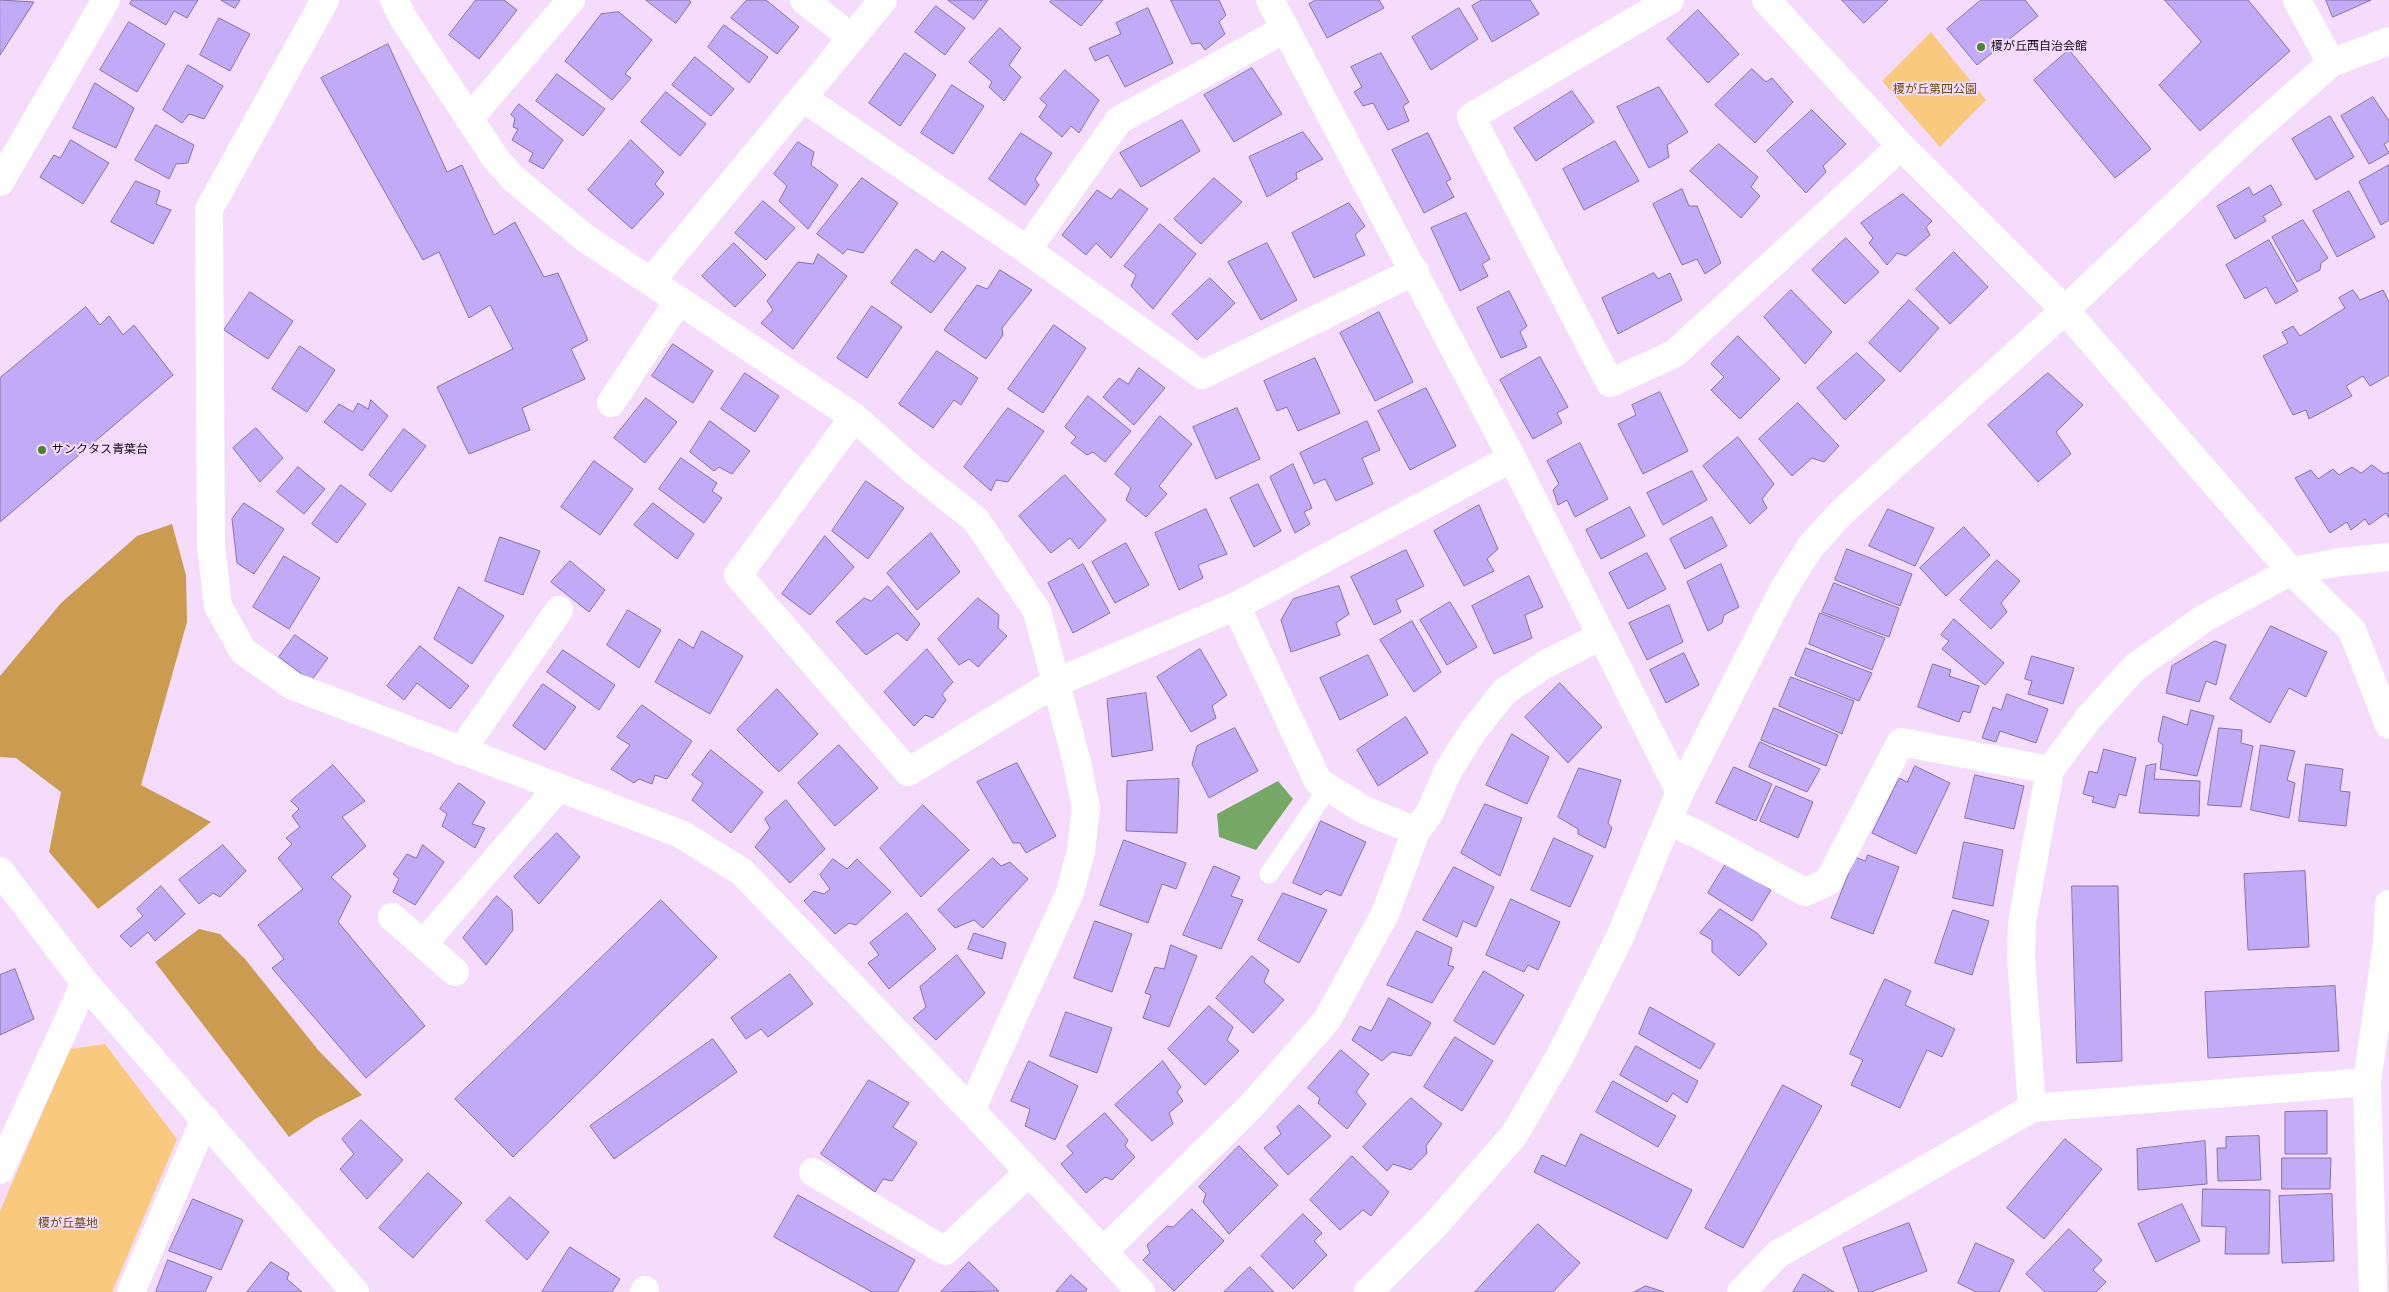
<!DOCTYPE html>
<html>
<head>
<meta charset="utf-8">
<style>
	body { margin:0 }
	canvas { display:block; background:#f5dcfd }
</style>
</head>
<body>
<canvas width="2389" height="1292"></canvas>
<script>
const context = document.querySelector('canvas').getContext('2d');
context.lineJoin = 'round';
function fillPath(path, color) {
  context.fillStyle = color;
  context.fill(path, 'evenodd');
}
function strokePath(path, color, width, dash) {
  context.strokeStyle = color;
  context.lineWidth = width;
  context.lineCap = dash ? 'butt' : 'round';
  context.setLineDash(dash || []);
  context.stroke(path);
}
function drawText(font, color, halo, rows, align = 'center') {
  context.font = font + ' "PT Sans Narrow","Noto Sans JP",sans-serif';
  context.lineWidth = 4;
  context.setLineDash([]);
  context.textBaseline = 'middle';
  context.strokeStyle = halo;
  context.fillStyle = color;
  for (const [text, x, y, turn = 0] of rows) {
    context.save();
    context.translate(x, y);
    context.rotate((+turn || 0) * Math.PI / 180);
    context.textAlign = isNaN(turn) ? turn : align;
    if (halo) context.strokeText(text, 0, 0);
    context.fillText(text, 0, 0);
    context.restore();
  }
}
fillPath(new Path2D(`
	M1931,32l55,68 -46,47 -58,-66z
	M105,1044l72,95 -65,153h-112v-81l70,-162z`), '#f9c97e');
fillPath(new Path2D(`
	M172,524l14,51 1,47 -46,163 70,37 -113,87 -49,-57 12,-60 -45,-34 -16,-1v-81l61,-73 76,-67z
	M199,929l21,5 25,25 74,92 43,44 -47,24 -26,18 -134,-175z`), '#cb9c50');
fillPath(new Path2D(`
	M1278,781l15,18 -37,51 -37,-13 -2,-23z`), '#76a865');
const building = new Path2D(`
	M0,0l34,2 -34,53z
	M132,0h66l-11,18 -13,-7 -8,14 -36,-21z
	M221,0h19l-5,8z
	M476,0h28l13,10 -38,49 -30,-24z
	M646,0h43l2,2 -15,21z
	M747,0h19l33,27 -22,27 -46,-36z
	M948,0h40l-14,19z
	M1052,0h51l-22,26 -31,-24z
	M1171,0h48l7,15 -7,7 6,12 -20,16 -5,-7 -8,1z
	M1316,0h63l5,8 -57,30 -18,-34z
	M1482,0h48l9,14 -47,28 -20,-36z
	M1842,0h46l-24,23z
	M1981,0h44l13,16 -61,49 -30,-36z
	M2165,0h83l42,51 -90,80 -41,-46 42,-43z
	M2326,0h45l-38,17z
	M936,6l29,22 -20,27 -30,-23z
	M1148,8l25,55 -48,24 -17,-32 -13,6 -6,-13 32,-14 -5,-11z
	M1459,8l19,31 -47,31 -19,-33z
	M1698,10l41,44 -31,29 -41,-44z
	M619,12l33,28 -27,34 6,4 -19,22 -47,-39 36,-47z
	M219,18l31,16 -20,37 -30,-16z
	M129,22l36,22 -28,48 -37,-22z
	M724,25l44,32 -19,26 -41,-36z
	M1000,28l21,20 -12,17 12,12 -17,24 -15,-14 3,-5 -23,-20z
	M388,44l59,128 15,-7 32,70 21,-13 29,55 14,-4 30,67 -17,9 14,30 -63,29 8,22 -61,24 -32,-67 76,-38 -23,-44 -21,13 -30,-66 -16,8 -102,-182z
	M2069,50l82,99 -36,29 -81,-98z
	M905,53l31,22 -36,51 -31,-23z
	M1381,53l28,49 -6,4 6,15 -21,9 -15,-27 -10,3 -9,-14 8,-5 -11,-20z
	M695,57l39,32 -23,27 -39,-31z
	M188,65l35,21 -19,33 -15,-5 -7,9 -19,-13z
	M1252,68l30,46 -48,28 -30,-47z
	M1752,69l14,13 6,-4 21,24 -38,41 -40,-38z
	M1065,70l34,30 -20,33 -8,-7 -9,11 -23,-20 8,-12 -7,-6z
	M557,74l48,35 -22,27 -47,-35z
	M95,83l39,25 -18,40 -43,-20z
	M952,85l32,21 -31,48 -32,-21z
	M1659,87l29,45 -21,13 2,12 -20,11 -32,-61z
	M1572,91l22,31 -58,39 -22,-33z
	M666,92l40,32 -26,32 -39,-34z
	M2373,97l16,24v20l-5,3 5,9 -20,11 -28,-48z
	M519,104l44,36 -20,29 -14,-8 4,-8 -21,-13 6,-11 -5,-2 2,-9 -4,-3z
	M1812,110l34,34 -23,22 3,6 -20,21 -39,-42z
	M2330,116l24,41 -38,23 -24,-41z
	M1182,120l18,31 -59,36 -21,-34z
	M156,125l38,20 -6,18 -12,1 -7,15 -34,-19z
	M1303,132l20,27 -27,14 1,6 -30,18 -18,-40z
	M1021,133l31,20 -17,26 4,6 -14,20 -36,-26z
	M1428,133l23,46 -5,3 8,15 -30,16 -32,-63z
	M71,140l38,23 -26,41 -43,-27 14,-22 6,3z
	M631,140l33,32 -9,12 9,10 -32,35 -44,-39z
	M1615,141l24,40 -55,29 -21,-41z
	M798,142l16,10 -3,13 27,20 -30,44 -29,-28 8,-15 -13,-12z
	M1719,144l39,33 -7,10 9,9 -19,22 -51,-47z
	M2389,165v55l-8,5 -22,-43z
	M862,178l36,25 -35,50 -16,-4 -4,5 -26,-20z
	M1214,178l28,24 -41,42 -27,-25z
	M136,181l24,10 -4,13 15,6 -18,34 -42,-22z
	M2271,185l11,20 -19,11 3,5 -31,18 -18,-33 32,-19 4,8z
	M1120,189l28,20 -37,49 -15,-15 -10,12 -24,-20 35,-45 14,9z
	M1682,189l7,17h8l24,57 -16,11 -8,-15 -15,6 -29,-61z
	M2349,191l26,46 -38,20 -24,-46z
	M1903,194l29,27 -6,6 4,8 -24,21 -9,-3 -10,12 -18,-22 4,-5 -12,-15z
	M763,201l32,27 -29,32 -31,-27z
	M1349,203l16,23 -10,9 10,20 -51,23 -22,-45z
	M1466,213l24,46 -8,5 6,12 -28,15 -29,-63z
	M2303,220l25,38 -7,5 -1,7 -23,12 -25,-45z
	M1160,224l36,30 -43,55 -22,-23 5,-11 -12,-9z
	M1846,238l33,34 -34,32 -33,-34z
	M2269,240l29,51 -22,13 -10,-17 -21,12 -19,-34z
	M734,243l32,32 -31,32 -33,-31z
	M1267,243l30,57 -36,20 -33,-58z
	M916,249l18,13 8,-11 24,17 -35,45 -40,-30z
	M1954,252l34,35 -38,37 -34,-35z
	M818,254l29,22 -54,73 -32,-26 12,-13 -6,-9 31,-39 15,2z
	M1000,270l32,20 -30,38 1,7 -17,24 -42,-29 33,-45 10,4z
	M1654,273l4,6 12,-6 12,27 -64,34 -16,-36z
	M1210,278l25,25 -38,37 -25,-26z
	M1791,290l41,42 -27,32 -41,-47z
	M2353,290l7,10 23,-10 6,12v73l-19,11 -7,-10 -17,10 6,10 -43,23 -3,-9 -13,5 -30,-59 25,-13 -6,-11 11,-6 7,10 45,-28 -6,-10z
	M1509,291l18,35 -7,6 7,15 -26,11 -24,-50z
	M250,292l43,29 -25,38 -44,-29z
	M1909,300l30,28 -39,44 -31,-29z
	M872,306l30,21 -35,51 -30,-20z
	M86,307l14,18 9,-9 14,19 11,-10 39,50 -173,147v-144z
	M1379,312l34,70 -38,19 -35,-68z
	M1054,325l32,23 -43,65 -35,-24z
	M1738,336l42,43 -40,40 -29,-29 13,-13 -13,-13z
	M673,344l40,27 -20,32 -41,-27z
	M300,346l35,24 -28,42 -35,-23z
	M937,351l41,27 -17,27 -7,-5 -21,28 -34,-24z
	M1857,353l28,27 -40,40 -28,-32z
	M1540,357l28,50 -11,6 5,10 -29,16 -33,-59z
	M1315,358l25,55 -42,18 -11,-24 -10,4 -13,-30z
	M1139,368l26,20 -31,37 -31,-28 16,-19 9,6z
	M745,373l34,23 -24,36 -34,-23z
	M2048,373l35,32 -27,27 15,22 -33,28 -50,-57z
	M1426,388l30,58 -46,24 -32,-59z
	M1660,392l28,59 -45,23 -25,-50 18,-9 -4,-10z
	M1088,396l43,35 -26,31 -12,-10 -6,3 -16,-12 5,-6 -11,-10z
	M646,398l31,24 -32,41 -31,-25z
	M371,400l17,16 -26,35 -38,-29 15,-18 14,8 5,-9 10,6z
	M1798,403l41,43 -15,16 -12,-4 -20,18 -33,-37z
	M1008,408l36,23 -36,51 -12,-2 -5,11 -27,-24z
	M1237,408l23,51 -44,20 -23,-52z
	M1160,416l32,28 -33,42 8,8 -21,23 -20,-17 5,-12 -16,-14z
	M710,421l40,30 -18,23 -13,-7 -5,4 -24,-19z
	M1367,421l13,29 -18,8 11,26 -37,17 -11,-22 -11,5 -14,-31z
	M256,428l27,30 -23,24 -27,-34z
	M404,429l22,17 -35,46 -22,-17z
	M1738,437l36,47 -12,15 5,9 -17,16 -47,-58z
	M1580,443l28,56 -33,18 -8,-17 -9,5 -5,-15 6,-6 -12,-23z
	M681,458l36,25 -5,8 10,7 -18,25 -45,-34z
	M594,461l39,28 -33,46 -39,-28z
	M1293,464l19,44 -8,4 6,12 -15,9 -25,-56z
	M2372,465l12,9 5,-2v46l-3,-5 -17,12 -4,-6 -14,11 -4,-8 -17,11 -35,-55 16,-8 7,9 15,-10 6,6 13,-8 9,6z
	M298,467l27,22 -21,25 -27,-22z
	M1692,471l15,29 -44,25 -16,-32z
	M1065,475l41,45 -27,29 -9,-11 -19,15 -32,-37z
	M866,481l38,27 -36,51 -36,-28z
	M1258,484l23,47 -27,16 -24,-49z
	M341,485l25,19 -29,39 -25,-19z
	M244,503l40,26 -30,45 -17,-11 -5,-44z
	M653,503l41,31 -17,25 -43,-34z
	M1479,505l19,44 -11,10 7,12 -30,15 -30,-55z
	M1630,507l15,29 -44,23 -15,-29z
	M1206,509l21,45 -29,11 5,13 -24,12 -24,-57z
	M1888,509l46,19 -19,38 -46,-20z
	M1712,517l15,29 -42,23 -15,-30z
	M1964,527l26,28 -44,41 -26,-28z
	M931,533l29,39 -43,38 -30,-37z
	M825,536l29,31 -44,48 -28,-21z
	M500,537l40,14 -17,44 -38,-14z
	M1126,543l23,42 -34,18 -23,-41z
	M1847,549l65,25 -12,32 -65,-26z
	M1406,550l18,36 -28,14 5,12 -27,13 -23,-48z
	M1647,553l19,36 -38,20 -19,-36z
	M284,556l36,22 -31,51 -36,-22z
	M1997,560l23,21 -19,22 6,9 -16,17 -31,-29z
	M570,561l35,29 -16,22 -38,-30z
	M1083,564l27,49 -37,20 -25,-50z
	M1721,564l18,43 -15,8 -2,8 -14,8 -21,-49z
	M1529,576l14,31 -18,8 7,23 -38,16 -22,-48z
	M1834,583l65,25 -10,29 -67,-25z
	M888,586l32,38 -13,17 -10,-8 -31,22 -30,-33 28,-24 7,3z
	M1339,586l10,28 -13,9 4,12 -49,17 -10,-32 12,-21z
	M459,587l45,29 -32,48 -38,-25z
	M978,598l21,17 -1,13 9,8 -29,31 -9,-8 -10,6 -21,-26z
	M1450,602l27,45 -30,18 -27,-45z
	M1669,605l14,37 -36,18 -18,-37z
	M628,610l33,20 -22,38 -32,-23z
	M1820,613l65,25 -13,32 -63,-26z
	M1954,619l50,44 -19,22 -43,-36 7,-8 -8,-6z
	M1412,621l29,51 -27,20 -34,-52z
	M2271,626l56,26 -21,45 -17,-9 -19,35 -40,-24z
	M702,631l41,25 -33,58 -55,-32 24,-43 14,9z
	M295,635l33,23 -17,23 -32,-24z
	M2215,641l11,4 -10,40 -10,-4 -7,21 -33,-9 6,-27z
	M420,646l49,40 -19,23 -33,-26 -13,17 -17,-14z
	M1806,648l66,25 -13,28 -64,-26z
	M927,649l26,33 -11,12 4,6 -13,18 -8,-3 -11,11 -30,-34z
	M1200,649l27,46 -15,11 4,12 -25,14 -34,-55z
	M563,650l52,35 -16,25 -52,-38z
	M1684,653l15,32 -33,18 -16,-33z
	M1368,655l20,40 -48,25 -20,-42z
	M2032,656l42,12 -11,36 -35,-10 4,-13 -7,-2z
	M1933,664l18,6 -2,6 30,10 -9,27 -7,-2 -4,11 -41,-15z
	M1791,677l63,24 -12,33 -63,-28z
	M1560,683l42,44 -34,36 -43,-46z
	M543,684l33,23 -31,43 -32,-24z
	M777,689l41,45 -39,38 -42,-42z
	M1146,693l7,57 -41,7 -5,-58z
	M2007,694l41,15 -12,34 -36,-12 -4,11 -14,-4 11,-31 8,3z
	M642,705l50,36 -25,38 -12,-4 -3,9 -13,-5 -5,4 -23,-14 19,-24 -13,-8z
	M1774,708l64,27 -12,31 -65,-26z
	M2191,710l23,6 -17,60 -37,-7 3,-24 -5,-4 5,-25 24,9z
	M1406,717l22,36 -50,33 -21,-36z
	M1235,728l23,43 -49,27 -17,-34 5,-18z
	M2219,728l23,2 -1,13 12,3 -12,61 -33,-2z
	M1512,734l37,23 -22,47 -41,-19z
	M1760,742l60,27 -13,23 -58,-25z
	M839,745l39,43 -43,38 -37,-43z
	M2261,745l34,6 -8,29 8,3 -6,35 -38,-8z
	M2104,749l32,9 -10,38 -7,-2 -4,14 -23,-6 2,-5 -11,-3 6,-23 8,2z
	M711,750l52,42 -32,41 -39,-33 11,-17 -11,-8z
	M1017,763l39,73 -30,17 -6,-10h-7l-36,-61z
	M2156,764l-2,15 46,2 -1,35 -60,-3 7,-47z
	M2306,764l37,5 -3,22 10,1 -4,34 -47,-5z
	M333,765l32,36 -23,16 24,29 -35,31 20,19 -13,26 87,104 -59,52 -94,-110 12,-9 -26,-34 45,-36 -25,-31 14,-14 -6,-6 14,-11 -8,-11 7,-7 -8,-8z
	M1915,766l35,17 -34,71 -44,-21 27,-55 8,4z
	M1734,767l38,17 -16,37 -40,-18z
	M1579,768l42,12 -13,43 4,5 -7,20 -27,-14v-5l-20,-12z
	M1975,775l49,11 -10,43 -49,-11z
	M1179,779l-2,54 -51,-2 1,-50z
	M459,783l26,19 -13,22 13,4 -10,20 -33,-22 5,-12 -7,-5z
	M1776,786l37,16 -15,36 -38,-17z
	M786,800l39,49 -35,34 -35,-36 15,-19 -5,-9z
	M1485,804l37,14 -22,58 -39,-23z
	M923,805l46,45 -48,47 -41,-49z
	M1321,821l45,21 -25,54 -15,-6 -5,5 -28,-12z
	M557,833l23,24 -41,47 -25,-27z
	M1554,838l39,18 -23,51 -39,-17z
	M1124,840l62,23 -10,26 -14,-5 -14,39 -48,-18z
	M1964,842l39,8 -10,56 -40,-8z
	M223,845l23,26 -26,26 -7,-4 -14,11 -20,-24z
	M423,845l21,17 -29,43 -22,-13 6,-13 -6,-5 14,-20 9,4z
	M1868,855l31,12 -26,67 -42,-16 24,-61 10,4z
	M993,858l8,8 9,-4 18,17 -45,49 -9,-8 -19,8 -17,-18z
	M833,859l14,10 10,-10 34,33 -35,33 -7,-2 -14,11 -31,-33 10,-10 10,3 6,-5 -10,-14z
	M1727,862l44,28 -19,31 -44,-28z
	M1214,866l26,11 -9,19 12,4 -22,49 -38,-14z
	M1454,867l40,20 -18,40 -13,-6 -6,16 -34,-17z
	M2305,871l4,76 -61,3 -4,-76z
	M161,886l24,28 -30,27 -7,-9 -17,15 -11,-11 23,-20 -6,-7z
	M2072,886h46l4,175 -45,2z
	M1283,893l44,17 -28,53 -41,-23z
	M497,896l15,14 1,20 -27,35 -23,-27z
	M1511,899l49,23 -22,48 -10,-5 -4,7 -38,-17z
	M661,900l56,57 -204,200 -58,-58z
	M1720,909l37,24 10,11 -28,32 -27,-24v-12l-12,-7z
	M1953,910l36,11 -17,54 -37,-12z
	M907,913l29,36 -47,40 -21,-26 11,-8 -9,-12z
	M1095,921l37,13 -20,58 -38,-14z
	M1417,931l35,17 -4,17 6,2 -22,36 -45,-18z
	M974,933l32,10 -4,16 -34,-10z
	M1171,945l26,11 -28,71 -26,-9 8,-23 -6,-2 10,-26 9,2z
	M957,955l28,38 -49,47 -23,-22 13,-11 -6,-20z
	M1252,956l17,14 -5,12 20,18 -31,33 -37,-35z
	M15,969l19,50 -34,16v-60z
	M1484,971l40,24 -30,50 -40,-24z
	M790,974l23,30 -45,33 -7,-8 -15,10 -15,-21z
	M1885,979l26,12 -6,14 50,24 -13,28 -15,-7 -27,58 -49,-23 12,-25 -13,-6z
	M2335,986l4,65 -131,7 -3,-66z
	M1389,998l42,25 -20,33 -19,-4 -10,9 -30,-21 8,-14 11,5z
	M1209,1006l24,21 -6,13 12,11 -34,34 -37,-36z
	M1650,1007l65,37 -15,25 -61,-35z
	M1066,1012l46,16 -15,45 -47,-17z
	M1455,1037l38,24 -31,50 -38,-24z
	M713,1039l24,33 -123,87 -24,-33z
	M1636,1046l62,35 -11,22 -14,-10 -6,9 -47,-27z
	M1341,1050l28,24 -13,18 10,12 -19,25 -29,-26 2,-5 -12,-10z
	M1029,1061l49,25 -23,54 -30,-14 5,-17 -19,-8z
	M1163,1061l18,26 -4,5 6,9 -14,12 4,11 -21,17 -37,-36z
	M869,1080l40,23 -16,24 24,16 -25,38 -9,-2 -8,13 -54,-38z
	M1613,1081l63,35 -18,31 -62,-35z
	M1783,1085l39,21 -79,142 -38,-20z
	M1411,1098l31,26 -16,22 1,7 -16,17 -18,-6 -6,7 -24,-24z
	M1299,1105l32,31 -43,39 -24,-27 17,-14 -4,-7z
	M2327,1111v43h-42v-42z
	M1105,1113l23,27 -3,6 10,11 -23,23 -7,-3 -19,16 -25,-29 12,-11 -6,-7z
	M361,1120l42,40 -36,39 -27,-30 14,-15 -12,-15z
	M1581,1134l111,56 -25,49 -133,-67 8,-17 23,11z
	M2259,1136l2,44 -43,1 -1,-33h9v-11z
	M2065,1139l37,30 -58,70 -37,-31z
	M2205,1141l2,43 -69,6 -1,-41z
	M1239,1146l39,39 -49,49 -26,-32 3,-8 -7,-7z
	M1352,1156l37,36 -18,24 -8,-6 -23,20 -30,-30z
	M2282,1158h49l-1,31h-48z
	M428,1173l34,30 -49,55 -34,-30z
	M2203,1189l67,1 -1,64h-44l1,-27 -24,-1z
	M2332,1194l2,67 -52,2 -3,-67z
	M798,1195l117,65 -18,32h-25l-98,-55z
	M510,1197l39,35 -22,28 -41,-39z
	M193,1199l50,21 -22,50 -52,-19z
	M2182,1204l18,37 -44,21 -18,-38z
	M1192,1209l32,32 -50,50 -31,-31 7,-7 -3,-8 20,-19 6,1z
	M1303,1214l19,19 -8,8 13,14 -34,34 -32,-33z
	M1909,1223l18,48 -56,21h-12l-16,-44z
	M1538,1224l42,39 -27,29h-78z
	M2069,1229l33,31 -9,10 13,12 -10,10h-51l-19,-18z
	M1976,1243l38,17 -15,32h-23l-18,-9z
	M570,1247l50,32 -8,13h-70z
	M168,1260l44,17 -7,15h-49z
	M271,1262l18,11 -2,6 15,13h-55z
	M969,1262l30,29 -58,1z
	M1250,1267l24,25h-50z
	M1804,1274l30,18h-41z
	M1071,1275l16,14 -2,3h-29z
	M1646,1286l18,6h-30z`);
fillPath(building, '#c1aaf6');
strokePath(building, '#8573ab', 1);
strokePath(new Path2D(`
	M1269,874l59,-86`), '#fff', 19);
strokePath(new Path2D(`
	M325,0l-116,209 2,337 7,60 25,45 50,35 388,148 61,38 229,238 170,182
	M394,0l9,18 93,141 18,20 71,59 269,179 58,52 64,51 61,91 40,152 9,45 -5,43 -11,41 -99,218
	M804,0l48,38
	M1270,0l242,458 168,334
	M1670,0l-199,117 139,266 64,-29 227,-208
	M803,98l224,152 175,125 213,-104
	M469,119l102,-119
	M0,182l106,-182
	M1027,250l92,-130 166,-91
	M652,280l231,-280
	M611,403l68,-103
	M854,417l-116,158 170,197 147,-89 181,-77 276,-148
	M1236,606l82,175 46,29 52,21
	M461,751l98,-141
	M1668,821l31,14 106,57 23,-10 73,-140 149,28
	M392,917l63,55
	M423,944l135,-156
	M2032,1108l-11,-151 1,-35 28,-152 38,-51 46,-51 69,-49 88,-48 50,-9 48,-5
	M0,1170l85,-187
	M813,1172l132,79 84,-79
	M1103,1252l150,-148 74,-84 58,-106 31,-83 13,-17 19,-43 25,-40 31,-39 40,-27 57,-29
	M131,1292l74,-173
	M644,1292l1,-2
	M1741,1292l37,-38 254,-146 335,-26`), '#fff', 28);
strokePath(new Path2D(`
	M1766,0l135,146 164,164 226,261 61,59 37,95
	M2297,0l34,63
	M0,871l85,112 270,309
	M1368,1292l67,-67 79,-90 46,-79 59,-117 61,-147 103,-202 28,-44 32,-35 222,-201 182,-173 84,-74 58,-22
	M2373,1292l-6,-210 20,-139 2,-39`), '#fff', 28);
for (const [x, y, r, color] of [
	[1981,47,5,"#45872a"],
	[42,450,5,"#45872a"]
]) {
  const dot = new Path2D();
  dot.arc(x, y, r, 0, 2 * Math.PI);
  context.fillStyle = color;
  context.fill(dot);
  strokePath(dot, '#f5dcfd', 2);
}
drawText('12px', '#1a0b1f', '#f5dcfd', [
	["榎が丘西自治会館",1991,47],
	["サンクタス青葉台",52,450]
], 'left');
drawText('12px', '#6d4e13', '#f5dcfd', [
	["榎が丘第四公園",1935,90],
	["榎が丘墓地",68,1224]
]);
</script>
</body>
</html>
